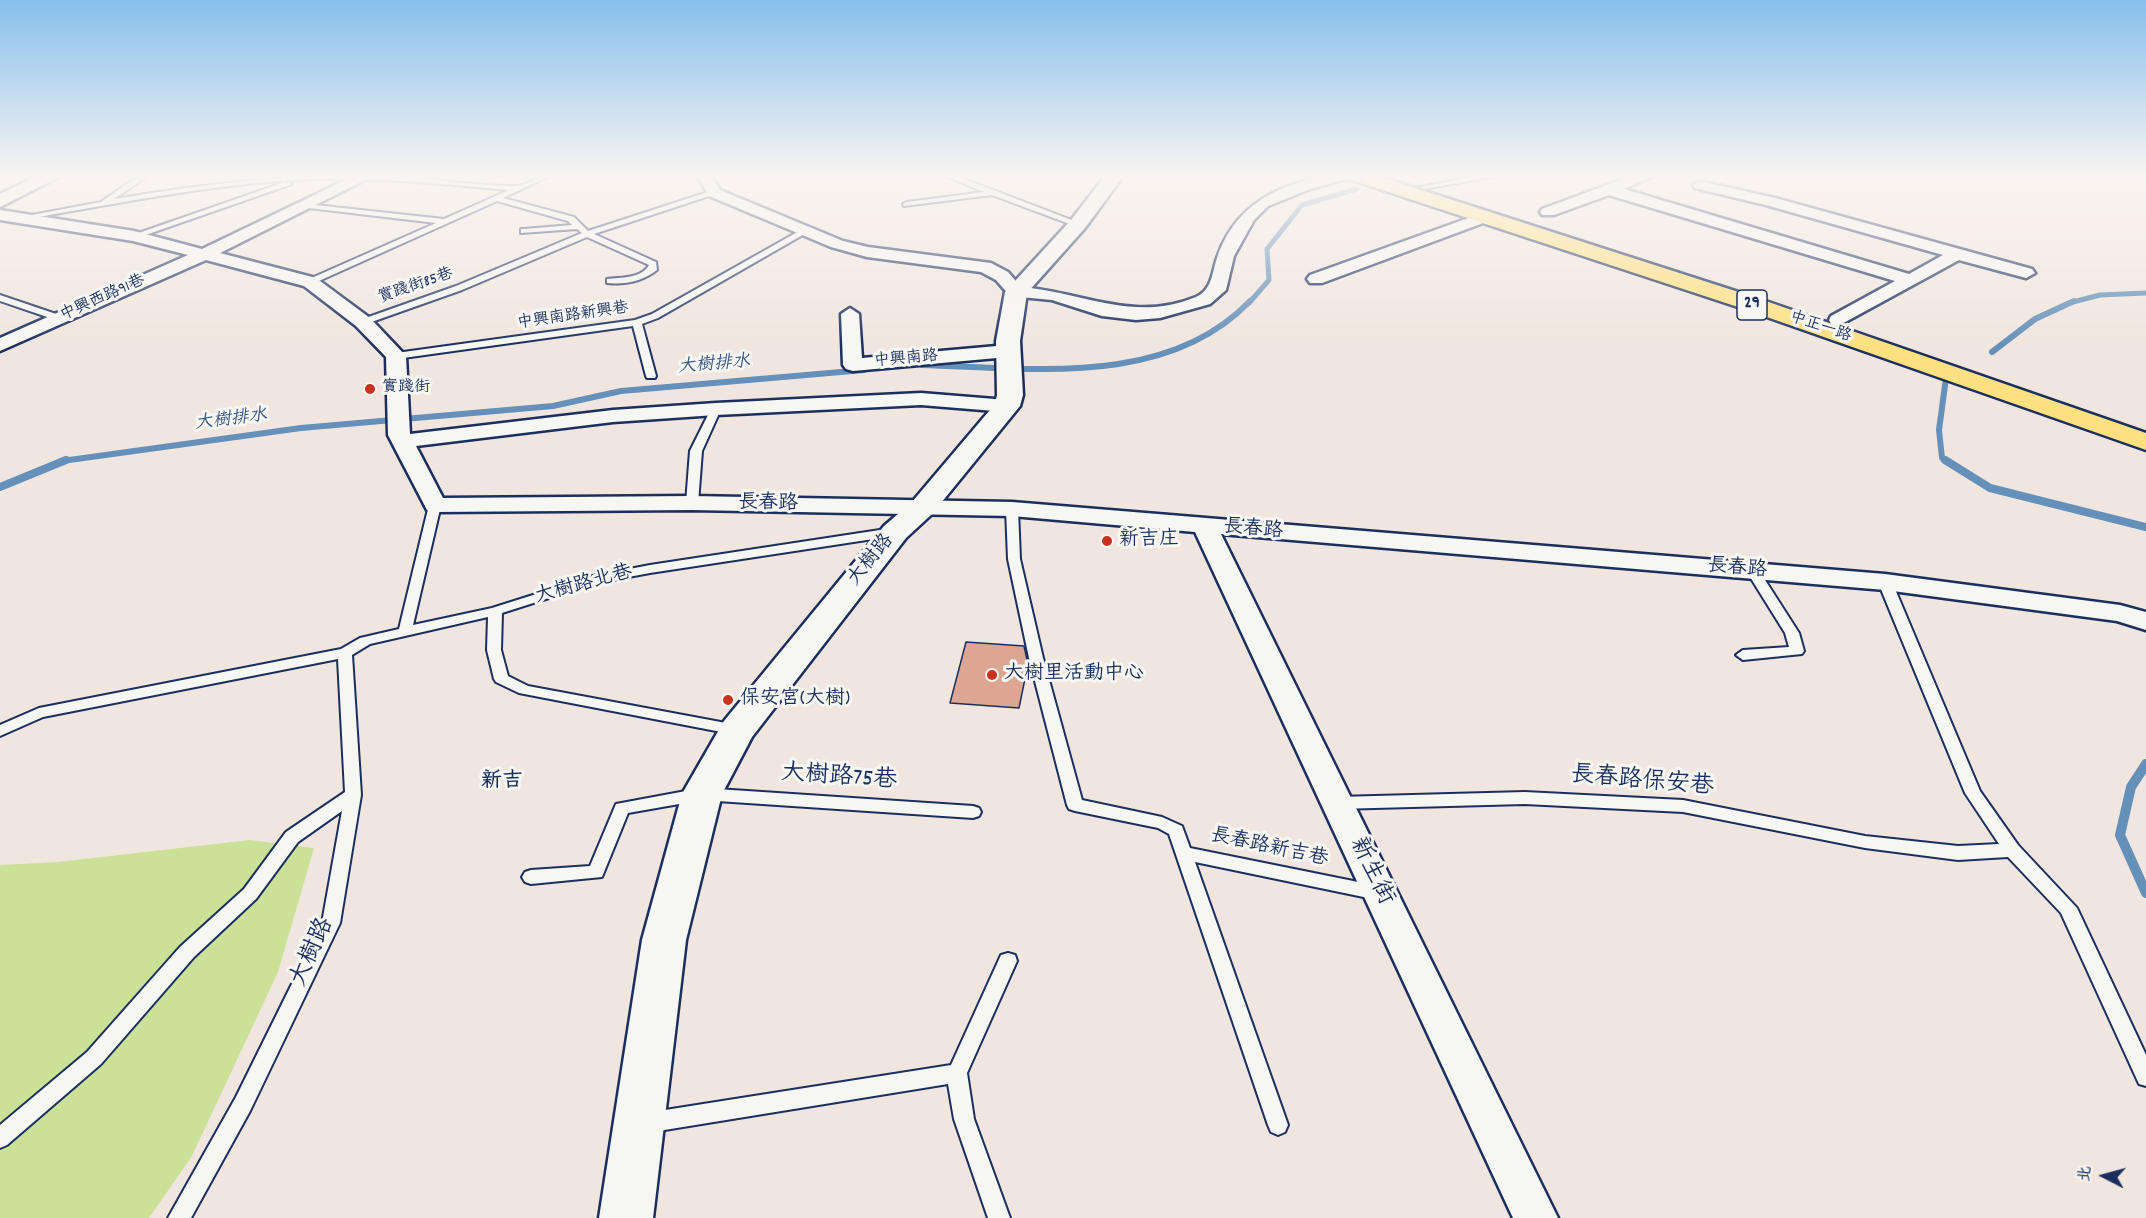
<!DOCTYPE html>
<html>
<head>
<meta charset="utf-8">
<style>
	body { margin:0 }
	#map { position:relative; width:2146px; height:1218px; overflow:hidden; background:#f1e6df; font-family:Dekko,"LXGW WenKai TC",sans-serif }
	canvas { display:block }
	.north { position:absolute; left:2074px; top:1146px; width:60px; height:60px; -webkit-text-stroke:4px #f6f6f2; paint-order:stroke; rotate:276deg; font-size:16px; font-weight:700; line-height:24px; text-align:center; color:#1b2f5e }
	.north::after { content:''; display:block; margin:auto; width:21px; height:27px; background:#1b2f5e; clip-path:polygon(50% 0,100% 100%,50% 72%,0 100%) }
</style>
</head>
<body>
<div id="map">
<canvas width="2146" height="1218"></canvas>
<div class="north">北</div>
</div>
<script>
const context = document.querySelector('canvas').getContext('2d');
context.lineJoin = 'round';
function fillPath(path, color) {
  context.fillStyle = color;
  context.fill(path, 'evenodd');
}
function strokePath(path, color, width, dash) {
  context.strokeStyle = color;
  context.lineWidth = width;
  context.lineCap = dash ? 'butt' : 'round';
  context.setLineDash(dash || []);
  context.stroke(path);
}
function drawText(font, color, halo, rows, align = 'center') {
  context.font = font + ' Dekko,"LXGW WenKai TC",sans-serif';
  context.lineWidth = 6;
  context.setLineDash([]);
  context.textBaseline = 'middle';
  context.strokeStyle = halo;
  context.fillStyle = color;
  for (const [text, x, y, turn = 0] of rows) {
    context.save();
    context.translate(x, y);
    context.rotate((+turn || 0) * Math.PI / 180);
    context.textAlign = isNaN(turn) ? turn : align;
    if (halo) context.strokeText(text, 0, 0);
    context.fillText(text, 0, 0);
    context.restore();
  }
}
fillPath(new Path2D(`
	M250,840l64,8 -36,124 -86,184 -43,62h-149v-353l58,-3z`), '#cae197');
strokePath(new Path2D(`
	M1249,303l20,-23 -2,-31 35,-44 55,-16
	M2069,303l31,-8 46,-2`), '#6490b9', 5);
strokePath(new Path2D(`
	M1992,352l43,-33 39,-18
	M922,365c109,3 245,23 328,-64
	M1946,378l-7,52 3,28 5,3
	M62,461l239,-33 252,-22 68,-15 243,-21`), '#6490b9', 6);
strokePath(new Path2D(`
	M1945,460l45,28 156,39
	M0,487l66,-27`), '#6490b9', 8);
strokePath(new Path2D(`
	M2146,764l-15,23 -11,48 26,58`), '#6490b9', 10);
const building = new Path2D(`
	M966,642l58,4 4,18 -9,44 -69,-5z`);
fillPath(building, '#dca693');
strokePath(building, '#1b2f5e', 1.5);
const service = new Path2D(`
	M140,175h9l-35,24c88,-15 174,-25 263,-24 46,1 91,11 137,11 13,1 24,-11 38,-11l-49,23 71,19 14,14 123,-40 7,2 -124,41 62,28 1,8c-14,11 -32,15 -50,13v-4c14,-2 34,0 42,-14l-62,-28 -125,53 -99,35 -3,-1v-4l96,-34 126,-53 -5,-4 -56,4v-4h3l48,-4 -4,-4 -71,-20 -187,84 -3,-1v-4l129,-57 -127,-15 -4,-2 1,-2 138,15 65,-29c-65,-6 -131,-13 -196,-11 -99,4 -196,25 -293,41l-4,-2 85,-16z
	M943,175h11l128,49 -7,2 -83,-31 -88,11 -1,-2 4,-2 77,-10z
	M1483,175h19l-78,14 -4,-2z
	M285,182l7,2 -155,54 -7,-2z
	M801,230l7,2 -150,86 -16,6 14,52 -1,2h-8l-1,-2 -13,-50 -237,33 -5,-3 5,-3 239,-33 17,-6z
	M0,295l62,21 2,2 -8,2 -56,-19z
	M716,406l5,3 -19,42 -4,52 -6,4 -4,-1 -2,-3 4,-52 21,-42z
	M435,501l6,4 -28,120 79,-17 101,-32 57,-11 243,-37 6,4 -6,4 -243,37 -54,10 -94,30 -1,37 7,26 20,10 214,40 3,4 -3,4 -5,1 -218,-42 -23,-11 -2,-3 -7,-29 1,-33 -118,27 -18,11 9,140 -21,128 -90,188 -59,107h-23l68,-121 86,-174 20,-112 -44,31 -42,57 -62,58 -93,107 -94,81 -7,3v-23l87,-73 93,-105 64,-58 42,-57 59,-40 -7,-133 -295,58 -43,19v-11l39,-17 302,-59 19,-11 39,-9 30,-124z
	M1012,505l6,4 2,50 23,99 39,142 80,17 20,9 8,22 188,38 6,2 3,5 -3,5 -6,2 -183,-38 93,263 -3,7 -7,3 -7,-3 -3,-7 -99,-291 -11,-6 -83,-17 -6,-2 -2,-4 -38,-147 -21,-99 -2,-50z
	M1753,568l5,1 41,64 5,18 -2,3 -59,6 -7,-5 7,-5 46,-3 -4,-14 -38,-61z
	M1885,578l7,4 88,209 38,54 59,63 69,147v31l-7,-2 -78,-171 -53,-56 -50,3 -93,-12 -182,-36 -158,-8 -188,5 -6,-2 -2,-4 2,-4 6,-2 188,-5 158,8 182,36 93,10 41,-2 -34,-51 -87,-211z
	M702,788l271,18 6,2 2,4 -2,4 -6,2 -271,-18 -74,13 -26,64 -71,7 -6,-2 -3,-5 3,-5 6,-2 59,-4 26,-62z
	M1008,953l7,2 2,6 -50,112 7,46 36,99h-22l-34,-99 -6,-35 -302,49 -7,-3 -3,-7 3,-7 7,-3 305,-48 50,-110z`);
const minor = new Path2D(`
	M356,175h19l-155,78 96,25 54,40 36,38 4,78 203,-24 103,-7 205,-10 86,7 7,2 4,4 -4,4 -7,2 -86,-7 -205,10 -103,7 -197,24 27,52 249,-2 320,6 873,72 235,31 26,7v18l-29,-9 -232,-31 -664,-56 337,684h-45l-318,-686 -183,-16 -320,-6 -257,2 -8,-2 -39,-75 -2,-78 -30,-31 -52,-40 -98,-26 -206,91v-13l188,-83 -55,-14 -133,-21v-10l134,21 68,18z
	M697,175h14l9,15 123,51 25,6 123,16 17,9 13,15c62,5 112,36 175,10 16,-7 16,-24 21,-39 21,-63 81,-83 143,-83l-50,14 -42,17 -14,14 -20,36 -8,34 -16,14 -50,14 -24,2 -34,-4 -50,-16 -42,-4 -14,-16 -15,-8 -114,-15 -36,-10 -122,-51z
	M1634,175h22l-32,14 285,85 34,-19 -177,-50 -71,-17 -2,-3 7,-4 75,17 257,71 3,4 -9,5 -67,-18 -121,66 -7,-2 -2,-4 2,-4 64,-35 -286,-86 -55,20h-12l-2,-3 2,-3z
	M1488,211l8,5 -2,3 -172,64h-12l-3,-4 3,-4z
	M850,308l9,6 3,44 146,-13 10,6 -10,6 -155,14 -7,-2 -3,-4 -2,-51z`);
const tertiary = new Path2D(`
	M1106,175h18l-39,53 -58,65 -7,48 3,54 -3,11 -88,108 -26,24 -154,199 -30,57 -36,146 -33,278h-54l43,-278 40,-146 42,-73 160,-195 28,-24 83,-98 2,-9 -1,-54 9,-49 66,-72z`);
const secondary = new Path2D(`
	M39,175h24l-63,32v-13z`);
const primary = new Path2D(`
	M1346,175h29l385,124 386,134v17l-402,-141 -395,-130z`);
strokePath(service, '#1b2f5e', 4);
strokePath(minor, '#1b2f5e', 5);
strokePath(tertiary, '#1b2f5e', 5);
strokePath(secondary, '#1b2f5e', 5);
strokePath(primary, '#1b2f5e', 5);
fillPath(service, '#f6f6f2');
fillPath(minor, '#f6f6f2');
fillPath(tertiary, '#f6f6f2');
fillPath(secondary, '#f6f6f2');
fillPath(primary, '#fde080');
const sky = context.createLinearGradient(0, 0, 0, 346);
sky.addColorStop(0, '#87bfed');
sky.addColorStop(0.51, '#f9f4f1');
sky.addColorStop(1, '#f9f4f100');
context.fillStyle = sky;
context.fillRect(0, 0, 2146, 346);
for (const [x, y, r, color] of [
	[370,389,6,"#c8321e"],
	[1107,541,6,"#c8321e"],
	[992,675,6,"#c8321e"],
	[728,700,6,"#c8321e"]
]) {
  const dot = new Path2D();
  dot.arc(x, y, r, 0, 2 * Math.PI);
  context.fillStyle = color;
  context.fill(dot);
  strokePath(dot, '#f6f6f2', 2);
}
drawText('16px', '#1b2f5e', '#f6f6f2', [
	["實踐街85巷",416,287,-19],
	["中興西路91巷",103,299,-24],
	["中興南路新興巷",573,317,-8],
	["中正一路",1820,328,19],
	["中興南路",906,360,-5]
]);
drawText('16px', '#1b2f5e', '#f6f6f2', [
	["實踐街",382,389]
], 'left');
for (const [x, y, w] of [
	[1752,305,30]
]) {
  const box = new Path2D();
  box.roundRect(x - w / 2, y - 15, w, 30, 4.5);
  context.fillStyle = '#f6f6f2';
  context.fill(box);
  strokePath(box, '#1b2f5e', 1.5);
}
drawText('bold 18px', '#1b2f5e', null, [
	["29",1752,305]
]);
drawText('italic 18px', '#3a5784', '#f6f6f2', [
	["大樹排水",714,366,-5],
	["大樹排水",231,421,-7]
]);
drawText('20px', '#1b2f5e', '#f6f6f2', [
	["長春路",768,505,1],
	["長春路",1253,531,5],
	["大樹路",872,561,-51],
	["長春路",1737,570,5],
	["大樹路北巷",584,586,-15],
	["長春路新吉巷",1269,849,12]
]);
drawText('20px', '#1b2f5e', '#f6f6f2', [
	["新吉庄",1119,541],
	["大樹里活動中心",1004,675],
	["保安宮(大樹)",740,700]
], 'left');
drawText('bold 21px', '#1b2f5e', '#f6f6f2', [
	["新吉",502,783]
]);
drawText('24px', '#1b2f5e', '#f6f6f2', [
	["大樹路75巷",839,779,4],
	["長春路保安巷",1642,783,5],
	["新生街",1370,872,64],
	["大樹路",314,953,-66]
]);
</script>
</body>
</html>
